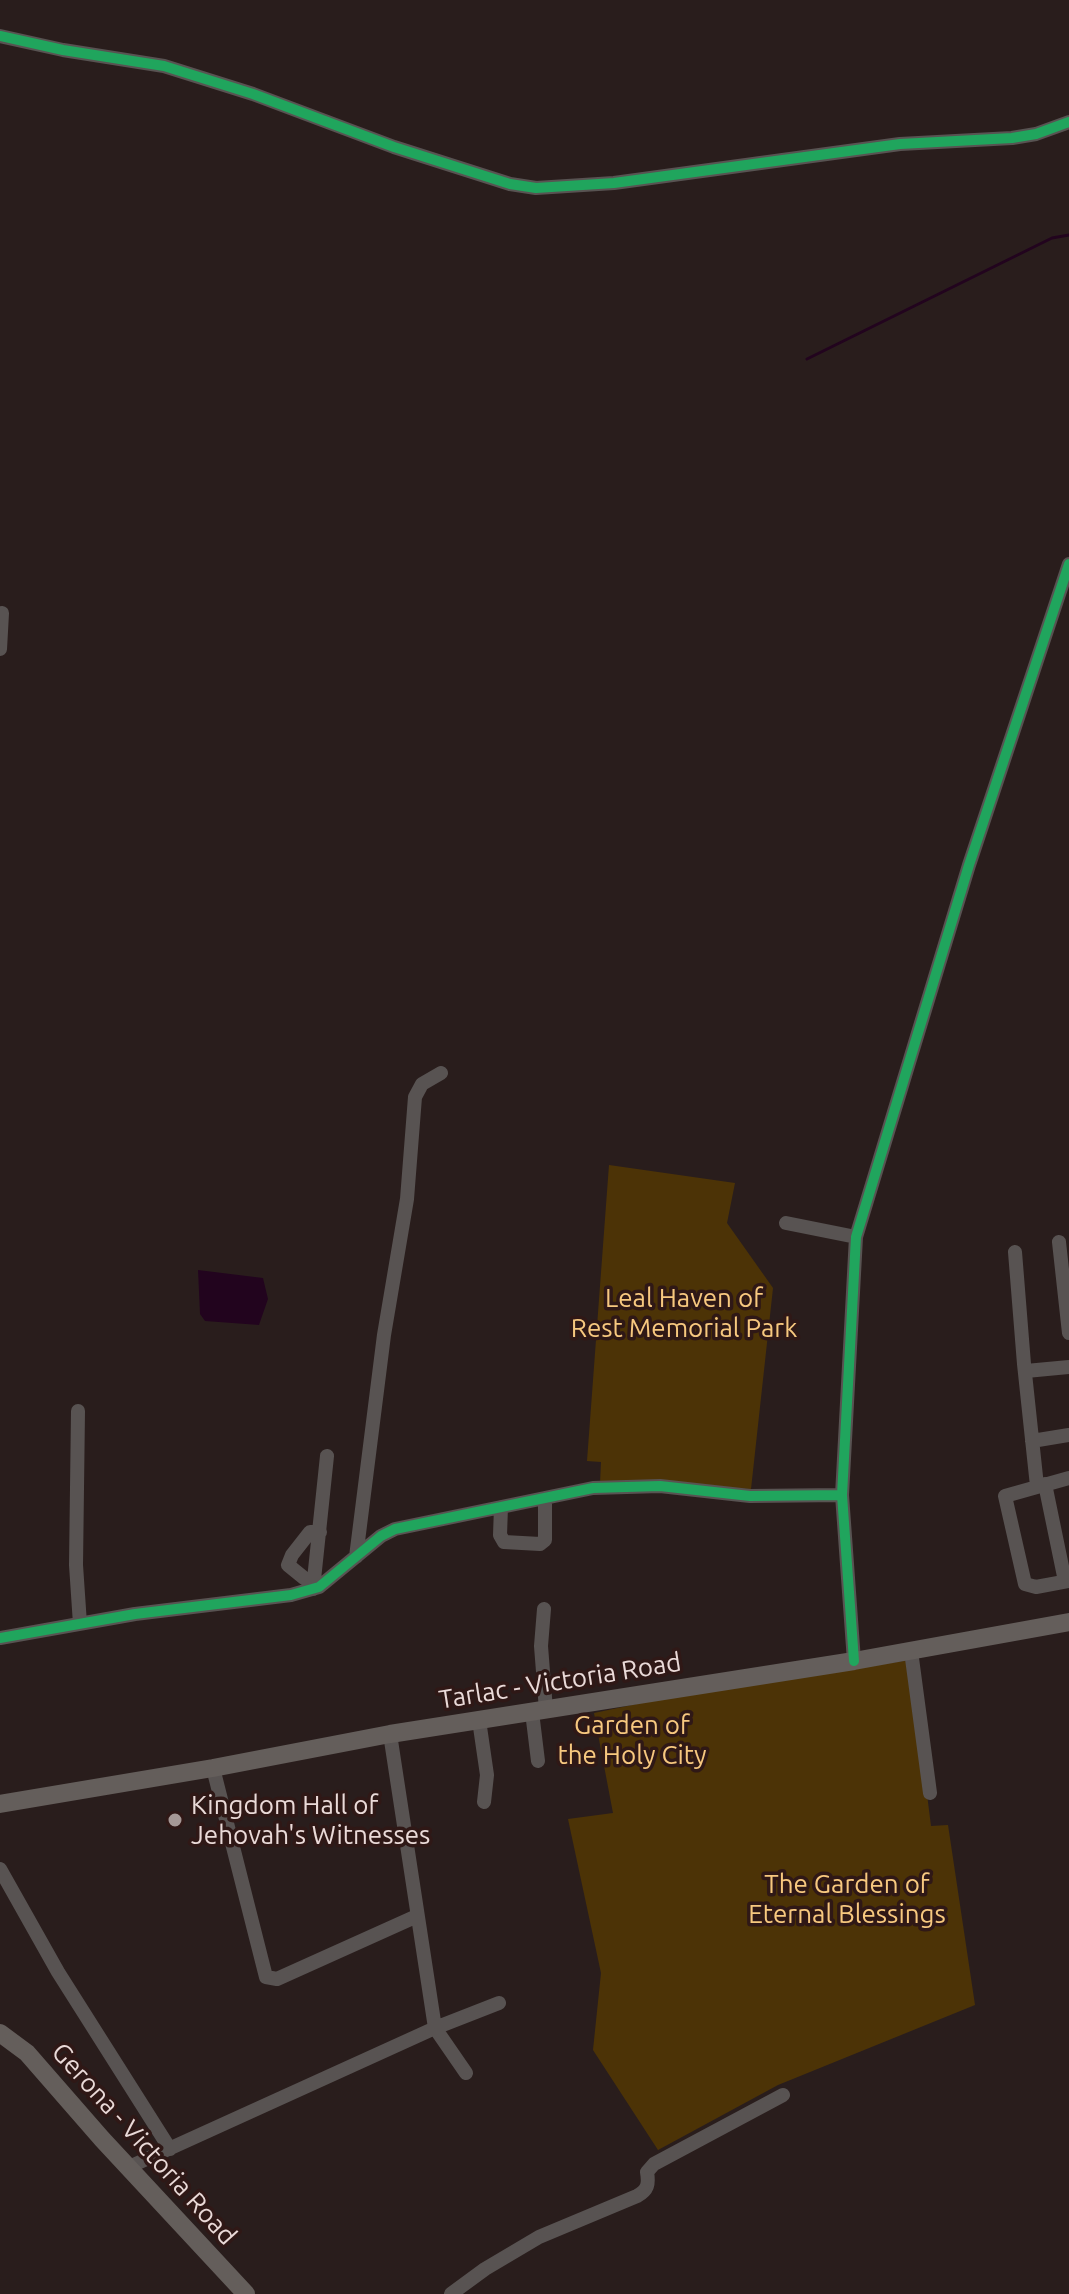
<!DOCTYPE html>
<html>
<head>
<meta charset="utf-8">
<style>
	body { margin:0 }
	canvas { display:block; background:#291d1c }
</style>
</head>
<body>
<canvas width="1069" height="2294"></canvas>
<script>
const context = document.querySelector('canvas').getContext('2d');
context.lineJoin = 'round';
function fillPath(path, color) {
  context.fillStyle = color;
  context.fill(path, 'evenodd');
}
function strokePath(path, color, width, dash) {
  context.strokeStyle = color;
  context.lineWidth = width;
  context.lineCap = dash ? 'butt' : 'round';
  context.setLineDash(dash || []);
  context.stroke(path);
}
function drawText(font, color, halo, rows, align = 'center') {
  context.font = font + ' Ubuntu,sans-serif';
  context.lineWidth = 7;
  context.setLineDash([]);
  context.textBaseline = 'middle';
  context.strokeStyle = halo;
  context.fillStyle = color;
  for (const [text, x, y, turn = 0] of rows) {
    context.save();
    context.translate(x, y);
    context.rotate((+turn || 0) * Math.PI / 180);
    context.textAlign = isNaN(turn) ? turn : align;
    if (halo) context.strokeText(text, 0, 0);
    context.fillText(text, 0, 0);
    context.restore();
  }
}
fillPath(new Path2D(`
	M609,1165l126,18 -8,40 46,65 -22,201 -151,-5 1,-22 -14,-1z
	M910,1660l21,166 17,-1 27,180 -197,80 -120,65 -65,-100 8,-77 -33,-154 45,-6 -19,-100 71,-15z`), '#4c3306');
fillPath(new Path2D(`
	M198,1270l65,8 5,21 -9,26 -54,-4 -5,-7z`), '#22041e');
strokePath(new Path2D(`
	M807,359l245,-121 17,-3`), '#22041e', 3);
strokePath(new Path2D(`
	M0,36l63,14 101,16 89,28 141,53 116,37 26,4 78,-5 286,-39 112,-6 24,-4 33,-12
	M0,649l2,-36
	M786,1223l70,14
	M1059,1242l10,91
	M1015,1252l9,112 13,122
	M1026,1371l43,-4
	M78,1411l-2,154 4,59
	M1032,1441l37,-6
	M1069,1478l-64,18 20,88 11,3 33,-6
	M1045,1484l20,97
	M501,1507l-1,28 4,7 36,2 5,-4v-42
	M356,1557l28,-222 23,-136 8,-102 7,-13 19,-11
	M314,1582l-10,-4 -16,-13 4,-10 18,-23h10
	M313,1589l14,-133
	M544,1609l-3,37 5,64
	M0,1638l135,-24 156,-19 28,-8 62,-51 14,-7 198,-41 67,-2 90,10 92,-1
	M911,1651l19,142
	M854,1661l-12,-166 14,-258 113,-372 100,-301
	M532,1712l6,49
	M479,1720l8,55 -3,27
	M390,1734l45,294 31,45
	M213,1768l53,209 11,2 140,-63
	M0,1869l58,103 112,177
	M129,2167l306,-139 64,-25
	M451,2294l34,-25 54,-32 98,-41c11,-6 12,-12 10,-24l7,-8 129,-69`), '#585352', 14);
strokePath(new Path2D(`
	M0,1804l213,-36 177,-34 464,-73 215,-39
	M0,2033l27,20 75,86 144,155`), '#645e5b', 18);
strokePath(new Path2D(`
	M0,36l63,14 101,16 89,28 141,53 116,37 26,4 78,-5 286,-39 112,-6 24,-4 33,-12
	M0,1638l135,-24 156,-19 28,-8 62,-51 14,-7 198,-41 67,-2 90,10 92,-1
	M854,1661l-12,-166 14,-258 113,-372 100,-301`), '#20a55d', 10);
for (const [x, y, r, color] of [
	[175,1820,8,"#a69896"]
]) {
  const dot = new Path2D();
  dot.arc(x, y, r, 0, 2 * Math.PI);
  context.fillStyle = color;
  context.fill(dot);
  strokePath(dot, '#2f1816', 3);
}
drawText('26px', '#f7c87f', '#2f1816', [
	["Leal Haven of",684,1298],
	["Rest Memorial Park",684,1328],
	["Garden of",632,1725],
	["the Holy City",632,1755],
	["The Garden of",847,1884],
	["Eternal Blessings",847,1914]
]);
drawText('26px', '#eadad8', '#2f1816', [
	["Tarlac - Victoria Road",560,1681,-9],
	["Gerona - Victoria Road",144,2144,48]
]);
drawText('26px', '#eadad8', '#2f1816', [
	["Kingdom Hall of",191,1805],
	["Jehovah's Witnesses",191,1835]
], 'left');
</script>
</body>
</html>
